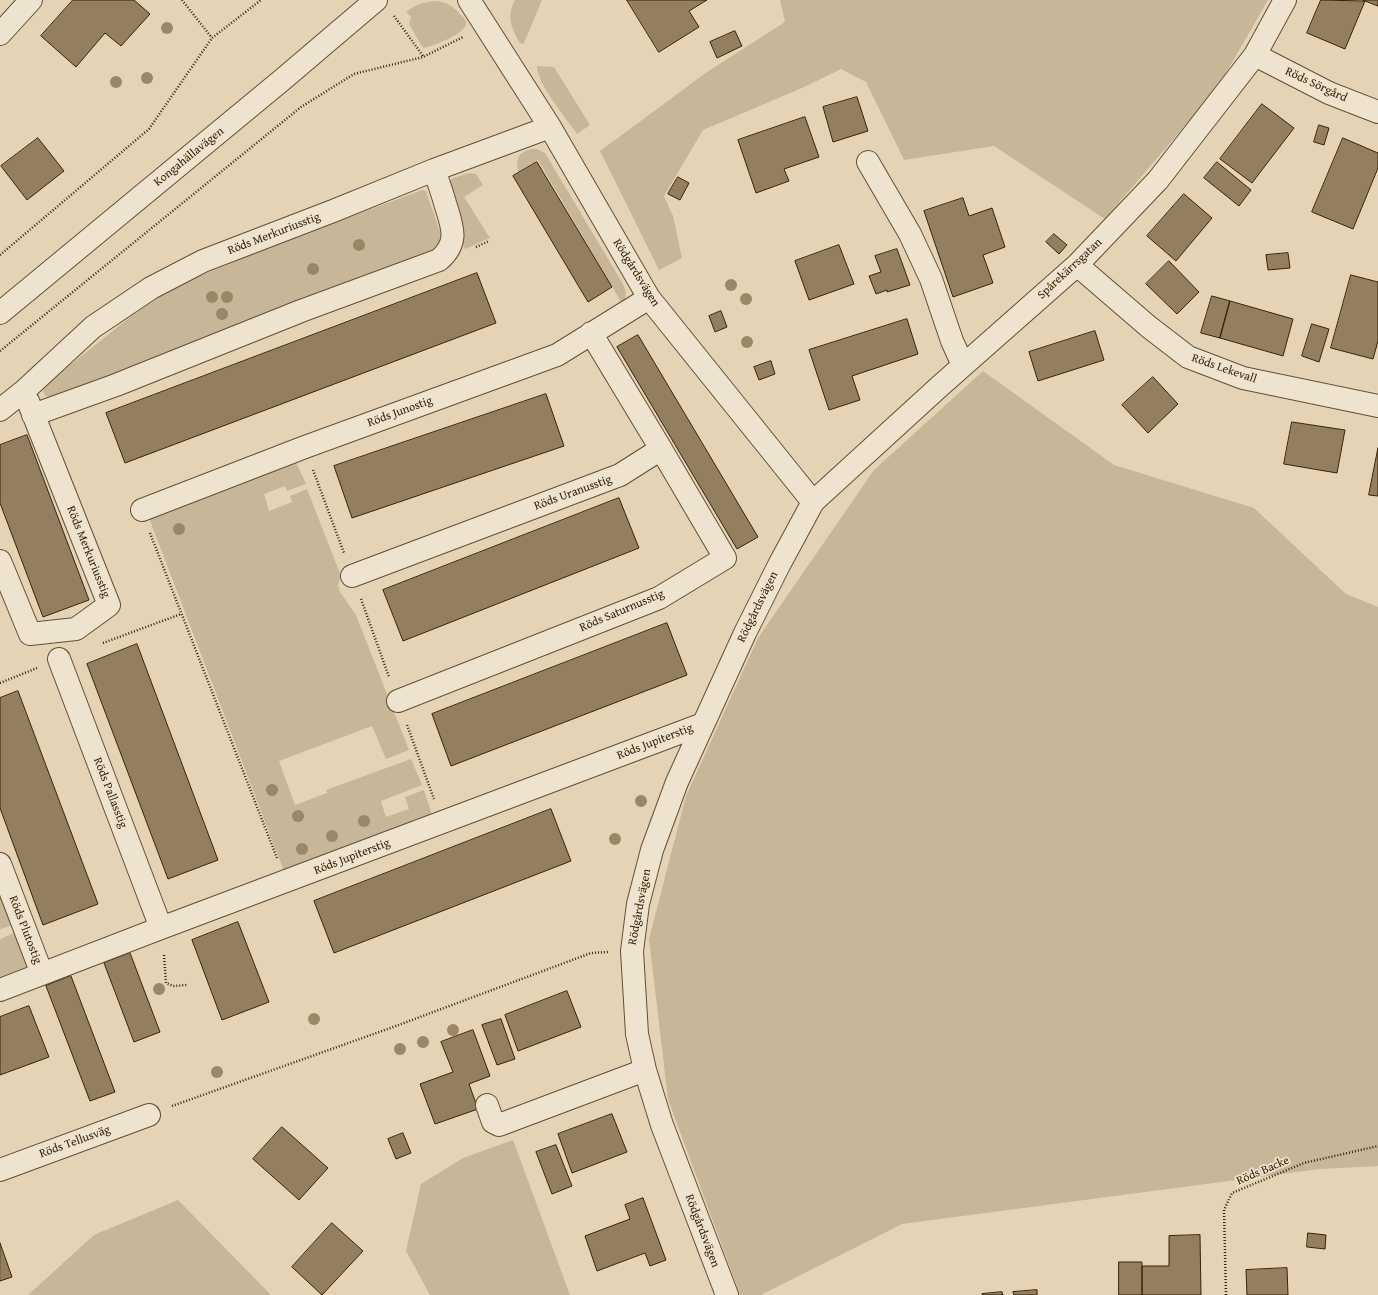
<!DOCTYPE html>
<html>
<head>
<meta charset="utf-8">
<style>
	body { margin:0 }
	canvas { display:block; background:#e4d4b5 }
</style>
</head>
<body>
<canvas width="1378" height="1295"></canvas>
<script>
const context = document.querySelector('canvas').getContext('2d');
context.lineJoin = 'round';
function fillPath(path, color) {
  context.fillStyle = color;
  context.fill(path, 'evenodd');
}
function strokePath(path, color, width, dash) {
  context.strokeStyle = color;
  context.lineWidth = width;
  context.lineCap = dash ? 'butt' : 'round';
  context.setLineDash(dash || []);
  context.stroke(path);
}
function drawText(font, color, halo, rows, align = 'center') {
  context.font = font + ' "Gentium Book Plus",serif';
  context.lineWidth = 3.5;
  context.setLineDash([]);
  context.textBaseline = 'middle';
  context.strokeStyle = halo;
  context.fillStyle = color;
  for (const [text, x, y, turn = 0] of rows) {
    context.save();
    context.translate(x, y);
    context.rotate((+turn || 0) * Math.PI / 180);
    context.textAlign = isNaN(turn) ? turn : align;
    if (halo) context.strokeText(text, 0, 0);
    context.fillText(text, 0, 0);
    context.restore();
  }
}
fillPath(new Path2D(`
	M515,0h27l-18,43 -2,1 -3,-2c-8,-17 -13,-24 -4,-42z
	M780,0h488l-50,87 -113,132 -111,-73 -90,14 -38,-78 -25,-13 -39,19 -99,42 -39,66 9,20 9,42 -23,12 -59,-119 107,-79 78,-50z
	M435,1c11,1 17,4 24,12 3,3 7,6 7,10 0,11 -33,23 -42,25l-3,-3 -12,-21 2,-7 -5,-5c8,-7 18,-10 29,-11z
	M537,66l17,1 36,58 -13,9c-11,-16 -40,-50 -40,-68z
	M531,149h6l8,4 78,131 3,8 -1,7 -4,3 -83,-142 -20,12c-1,-14 -2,-18 13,-23z
	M469,173l7,1 7,11 -19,12 26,41 -25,11 -21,-54 2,-12 7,-5z
	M422,190l4,1 15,44 -4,13 -4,4 -369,143 -16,3 -4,-4 -1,-3 3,-6 29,-24 55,-44 31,-21 27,-15 87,-36z
	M983,371l131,94 140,43 92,86 32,13v559l-58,3 -418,55 -141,71h-21l-72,-196 -19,-160 37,-143 72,-158 116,-168z
	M296,462l10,22 -19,7 -2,-5 -21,8 5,17 23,-9 -2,-6 17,-7 34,87 -3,9 2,7 16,23 53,135 -23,9 -14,-33 -93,35 16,44 32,-12 -1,-3 85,-31 11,26 -41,16 5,16 23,-8 -4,-12 19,-7 9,28 -148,56 -136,-356z
	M0,891l13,34 -13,4z
	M17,932l13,38 -30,11v-42z
	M513,1140l57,155h-140l-24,-44 15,-67 42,-26z
	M178,1200l93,95h-243l66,-60z`), '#c7b697');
const building = new Path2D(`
	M73,0h61l16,14 -29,32 -16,-13 -29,34 -35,-31z
	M627,0h80l-18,11 10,16 -40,25z
	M1321,0l44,1 -20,48 -38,-16z
	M1363,0h15v6l-13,-5z
	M735,31l7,15 -25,12 -7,-16z
	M857,97l11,34 -35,11 -10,-35z
	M1262,104l32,24 -42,55 -32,-24z
	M805,117l14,40 -35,12 5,12 -33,12 -18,-53z
	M1319,125l10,3 -5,17 -10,-3z
	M38,138l26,33 -37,29 -26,-34z
	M1343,138l35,15v15l-25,61 -41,-17z
	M537,162l75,125 -24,15 -75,-126z
	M1217,162l34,28 -12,16 -35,-28z
	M678,177l11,6 -9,17 -12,-6z
	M1184,194l28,24 -36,43 -29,-25z
	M963,198l6,18 23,-8 13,39 -22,8 10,28 -40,14 -29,-86z
	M1054,234l13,11 -8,9 -13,-12z
	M839,245l15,39 -45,16 -14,-39z
	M897,249l13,36 -23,7v-2l-11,4 -7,-18 12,-4 -6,-16z
	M1288,253l2,15 -22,2 -2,-15z
	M1169,261l30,31 -22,22 -31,-30z
	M477,273l19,50 -371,140 -19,-50z
	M1351,275l27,7v59l-5,18 -42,-11z
	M1212,296l18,5 -10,37 -19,-5z
	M1230,301l63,18 -10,37 -63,-18z
	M721,311l6,16 -12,5 -6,-16z
	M907,319l11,35 -66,22 8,24 -31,10 -20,-60z
	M1312,324l17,5 -10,33 -17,-6z
	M1095,331l9,29 -66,21 -9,-29z
	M638,335l120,202 -21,12 -120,-202z
	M771,361l4,13 -16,6 -5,-13z
	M1153,377l25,27 -30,29 -26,-28z
	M546,394l18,52 -212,72 -18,-52z
	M1292,422l53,8 -8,43 -53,-9z
	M27,435l62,165 -46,17 -43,-114v-58z
	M1378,448v48l-9,-1z
	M619,498l20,50 -236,93 -20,-51z
	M667,623l20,52 -236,91 -19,-52z
	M137,644l81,216 -50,19 -81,-215z
	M18,691l80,213 -55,21 -43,-117v-110z
	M551,809l20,52 -237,92 -20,-52z
	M238,922l31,80 -47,18 -30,-80z
	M130,953l30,79 -26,10 -30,-79z
	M71,976l44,116 -25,9 -44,-115z
	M567,991l14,36 -63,24 -13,-36z
	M29,1006l20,51 -49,18v-58z
	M501,1019l14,40 -18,6 -15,-40z
	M473,1030l17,46 -21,8 9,25 -43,15 -15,-40 33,-12 -12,-30z
	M612,1114l15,38 -55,21 -14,-39z
	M282,1127l46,41 -29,32 -46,-41z
	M403,1133l8,20 -15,6 -8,-20z
	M556,1145l16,41 -20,8 -16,-42z
	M643,1198l23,62 -16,6 -5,-13 -48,18 -12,-35 45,-17 -5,-14z
	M332,1223l31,28 -41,44 -30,-28z
	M1308,1233l18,2 -1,14 -18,-2z
	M1200,1235l1,60h-59v-29h27v-30z
	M0,1243l12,34 -12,4z
	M1119,1262h23v33h-23z
	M1287,1268l1,27h-41l-1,-25z
	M1037,1290v5h-23l-1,-3z
	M1002,1292l1,3h-21v-1z`);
fillPath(building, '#927f60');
strokePath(building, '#3a2303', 1);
const minor = new Path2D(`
	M469,0l81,127 99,171 164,204 -34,63 -34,68 -68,149 -25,68 -14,54 -6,47 5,83 8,36 17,55 65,170
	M0,34l31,-34
	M1255,55l74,38 49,19
	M868,162l42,72 21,45 21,62 11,24
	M1077,265l72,62 39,30 55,21 135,28
	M0,313l282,-233 94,-80
	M0,410l25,-20 68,-63 58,-39 52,-27 130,-50 101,-41 116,-43
	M33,415l83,-30 185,-74 138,-51c21,-18 13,-34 6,-57 -3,-11 -7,-22 -11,-33
	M813,502l127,-116 137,-121 81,-85 97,-125 30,-55
	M142,510l163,-63 252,-92 92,-57
	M0,561l30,73 46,-5 33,-24 -81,-204
	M352,576l268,-101 41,-26 -70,-116
	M59,659l102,269
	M398,701l261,-103 66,-40 -64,-109
	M0,864l42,110
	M0,990l161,-62 542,-204
	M487,1105l6,17 6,3 146,-55
	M0,1170l149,-55`);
strokePath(minor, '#644f30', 24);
strokePath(new Path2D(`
	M182,0l30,38
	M394,16l29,40
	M476,247l13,-6
	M0,255l149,-126 63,-91 49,-38
	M0,351l301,-244 53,-33 69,-17 40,-20
	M313,470l31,83
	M150,533l127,325
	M361,599l28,78
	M103,643l78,-29
	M0,683l37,-15
	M407,725l27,74
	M164,955l2,28 7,3 14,-1
	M172,1106l224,-80 195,-73 17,-1
	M1226,1295l-2,-85 8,-17 72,-30 74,-17`), '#3a2303', 2.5, [1, 2]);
strokePath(minor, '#ede3cf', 22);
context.fillStyle = '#9a8767';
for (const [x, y] of [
	[167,28],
	[147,78],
	[116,82],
	[359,245],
	[313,269],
	[731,285],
	[212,297],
	[227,297],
	[746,299],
	[222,314],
	[747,342],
	[179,529],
	[272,790],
	[641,801],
	[298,816],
	[364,821],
	[332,836],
	[615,839],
	[302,849],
	[159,989],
	[314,1019],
	[453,1030],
	[423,1042],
	[400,1049],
	[217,1072]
]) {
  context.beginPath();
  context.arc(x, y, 6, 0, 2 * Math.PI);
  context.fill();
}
drawText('12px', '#3a2303', '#ede3cf', [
	["Röds Sörgård",1316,85,25],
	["Kongahällavägen",189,157,-39],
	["Röds Merkuriusstig",274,234,-21],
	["Spårekärrsgatan",1070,269,-43],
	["Rödgårdsvägen",636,273,58],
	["Röds Lekevall",1224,369,19],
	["Röds Junostig",400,412,-20],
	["Röds Uranusstig",573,493,-20],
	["Röds Merkuriusstig",88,552,68],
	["Rödgårdsvägen",758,607,-64],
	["Röds Saturnusstig",622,611,-23],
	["Röds Jupiterstig",655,742,-21],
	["Röds Pallasstig",110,793,69],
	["Röds Jupiterstig",352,857,-21],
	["Rödgårdsvägen",640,907,-79],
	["Röds Plutostig",25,930,69],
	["Röds Tellusväg",75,1142,-20],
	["Röds Backe",1263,1171,-23],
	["Rödgårdsvägen",702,1231,69]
]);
</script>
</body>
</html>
